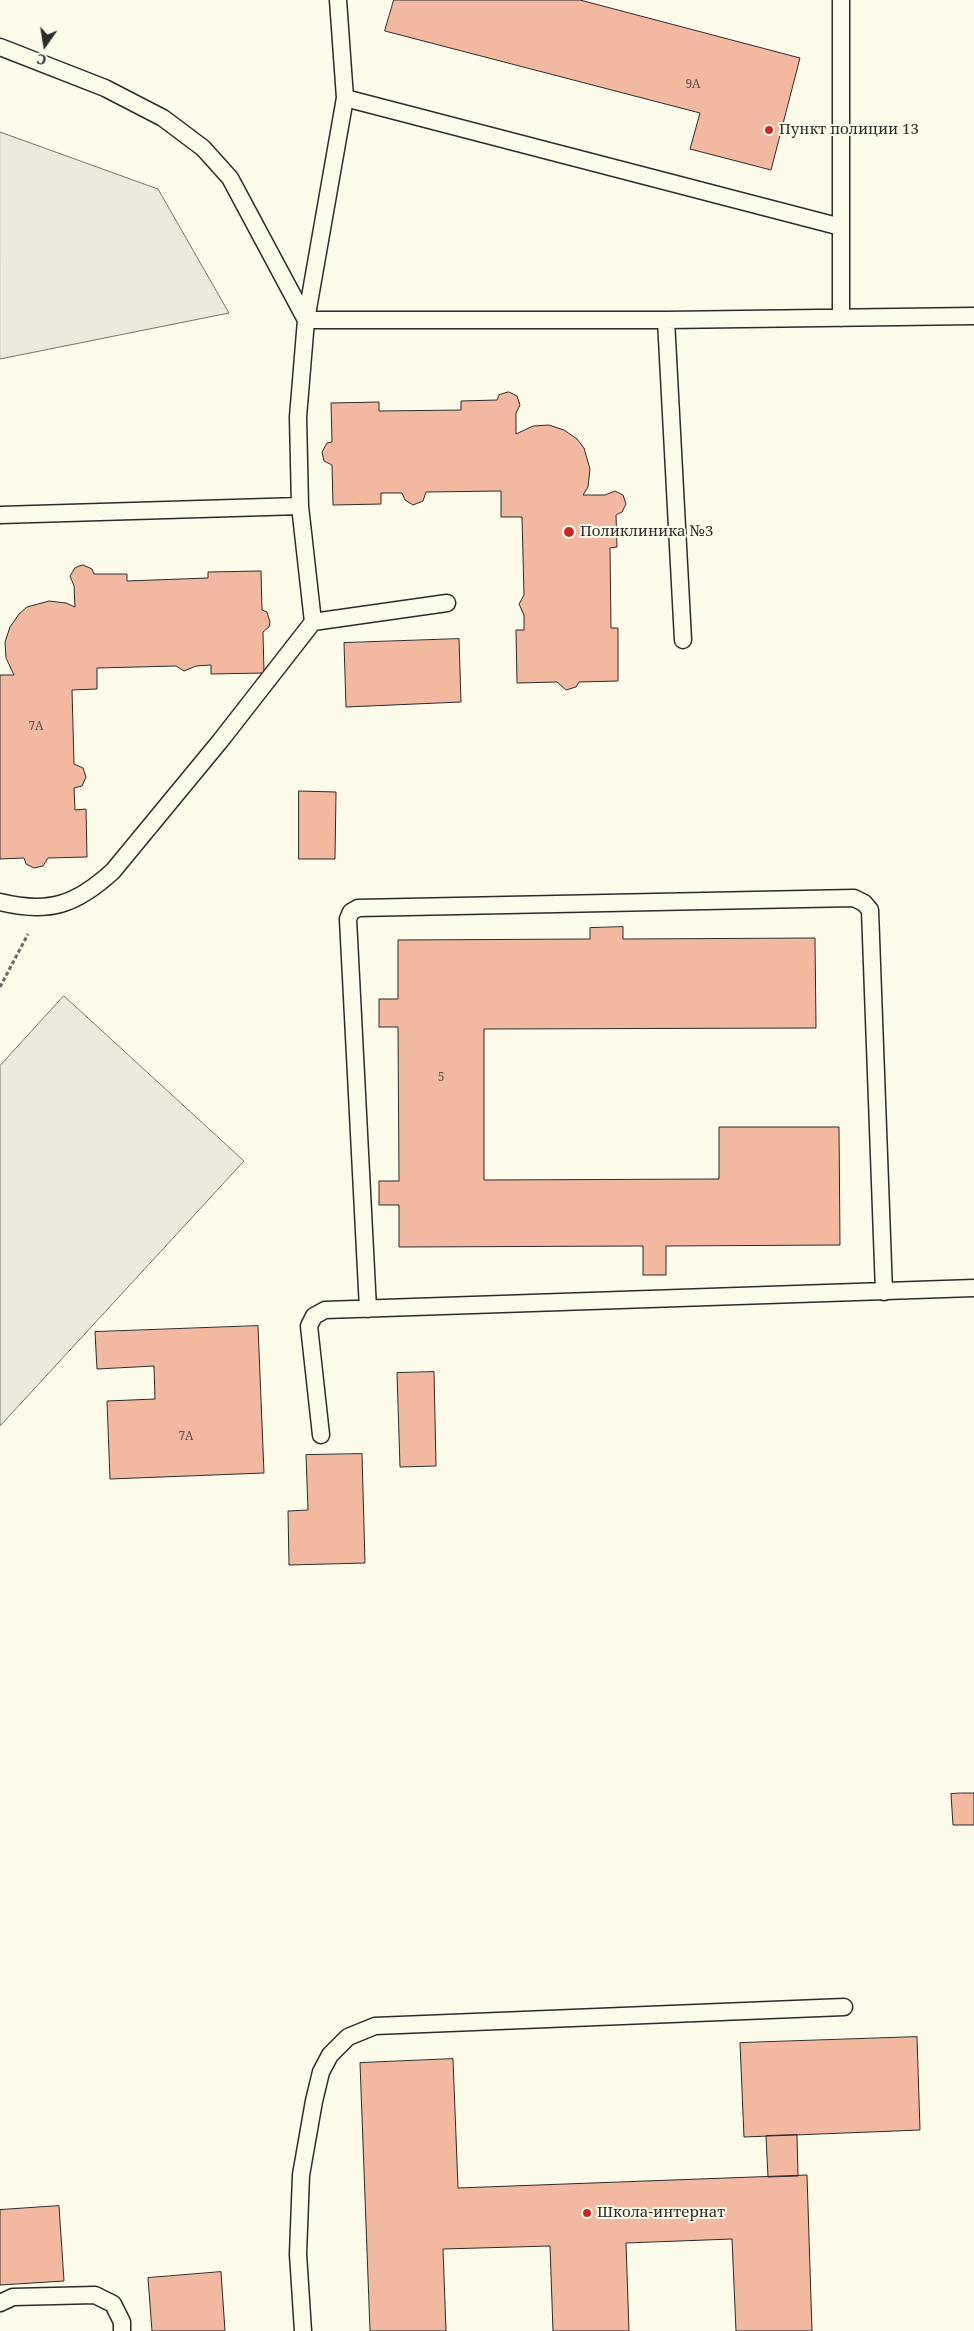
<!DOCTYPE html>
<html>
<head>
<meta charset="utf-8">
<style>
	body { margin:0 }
	#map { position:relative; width:974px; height:2331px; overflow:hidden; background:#fdfbea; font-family:"Noto Serif",serif }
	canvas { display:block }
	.north { position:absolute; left:20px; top:20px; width:50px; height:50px; -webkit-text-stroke:4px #fdfbea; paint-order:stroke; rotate:193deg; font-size:14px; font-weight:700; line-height:20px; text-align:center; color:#2b2b2b }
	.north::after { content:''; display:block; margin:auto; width:18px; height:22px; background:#2b2b2b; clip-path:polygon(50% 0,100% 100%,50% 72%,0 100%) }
</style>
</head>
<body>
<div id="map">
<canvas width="974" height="2331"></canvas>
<div class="north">С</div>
</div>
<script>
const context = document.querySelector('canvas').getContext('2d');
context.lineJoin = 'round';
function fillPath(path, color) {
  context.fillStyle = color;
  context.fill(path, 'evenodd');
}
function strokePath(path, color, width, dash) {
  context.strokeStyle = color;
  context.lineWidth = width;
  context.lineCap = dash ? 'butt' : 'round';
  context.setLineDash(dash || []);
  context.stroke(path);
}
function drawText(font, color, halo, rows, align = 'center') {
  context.font = font + ' "Noto Serif",serif';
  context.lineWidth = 4;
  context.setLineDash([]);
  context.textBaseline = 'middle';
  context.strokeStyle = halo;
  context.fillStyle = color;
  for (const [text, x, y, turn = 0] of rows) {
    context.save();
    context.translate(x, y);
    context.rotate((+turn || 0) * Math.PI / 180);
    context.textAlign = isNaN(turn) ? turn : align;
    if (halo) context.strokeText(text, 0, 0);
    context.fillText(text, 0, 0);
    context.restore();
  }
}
const green = new Path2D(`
	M0,132l158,57 71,124 -229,46z
	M64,996l180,165 -244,265v-360z`);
fillPath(green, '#ecebdb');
strokePath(green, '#74746e', 1);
const building = new Path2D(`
	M394,0h186l220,58 -29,112 -81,-21 10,-36 -315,-82z
	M509,392l8,4 3,9 -4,8v21l17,-8 16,-1 15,5 13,9 7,9 6,21 -2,18 -5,8h22l10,-4 8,4 3,9 -4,8 -6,3 1,32 -7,1 1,80h7v53l-39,1 -3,5 -10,3 -9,-8 -40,1 -1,-53h8v-15l-5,-11 5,-9 -2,-78h-21v-26l-75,1 -3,9 -10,4 -8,-5 -3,-7h-21v11l-48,1 -1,-40 -8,-4 -2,-9 5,-9 5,-1 -1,-39 48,-1v9l82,-1v-9l36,-1 2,-5z
	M83,565l9,4 2,5h33v7l81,-3v-6l53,-1 1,39 5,2 3,10 -1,5 -6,5 1,41 -53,1v-9l-15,1 -12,5 -8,-5 -79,2v21l-25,1 2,74 9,4 3,9 -4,9 -8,2 1,22 11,-1 1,48 -39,1 -5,8 -9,2 -8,-4 -2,-6 -24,1v-184h14l-8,-17 -1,-16 5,-15 9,-13 8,-7 22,-6 17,2 9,4 -1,-21 -4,-10 5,-8z
	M459,639l2,63 -115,5 -2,-64z
	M299,791l37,1 -1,67h-36z
	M623,927v12l192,-1 1,90 -332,1v151l235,-1v-52h120l1,118 -174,1v29h-23v-29l-244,1v-42h-20v-24h20l-1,-154h-19v-28h19v-59l192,-1v-11z
	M258,1326l6,147 -154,6 -3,-78 48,-2 -1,-33 -57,3 -2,-37z
	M434,1372l2,94 -36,1 -3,-94z
	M362,1454l3,109 -76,2 -1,-54 20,-1 -2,-55z
	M961,1793h13v32h-21l-2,-31z
	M917,2037l3,93 -176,7 -4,-94z
	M453,2059l5,129 349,-13 5,156h-76l-4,-92 -106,4 3,88h-76l-3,-85 -107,3 3,82h-76l-10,-268z
	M797,2135l1,41 -30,1 -2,-41z
	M59,2206l5,75 -64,4v-75z
	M221,2272l4,59h-73l-4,-53z`);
fillPath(building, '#f2b8a0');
strokePath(building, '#2b2b2b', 1);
const service = new Path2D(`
	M0,47l105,41 58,30 40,30 27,30 76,142
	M345,98l496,129
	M841,318v-318
	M306,320l39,-222 -7,-98
	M666,320l17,320
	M0,515l300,-9
	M447,603l-134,19 -13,-116 -2,-89 8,-97h360l308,-4
	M0,902c49,12 76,3 113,-31l108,-131 92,-118
	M368,1309l-20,-390 3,-7 7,-4 496,-10 10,5 6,7 14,382
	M321,1435l-12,-109 5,-10 11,-6 649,-22
	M0,2303l13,-6 82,-2 18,9 9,18v9
	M303,2331l-5,-77 3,-79 13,-74 7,-29 9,-17 18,-18 27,-11 469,-19`);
strokePath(service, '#2b2b2b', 19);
strokePath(new Path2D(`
	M0,987l28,-53`), '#6a6964', 3, [4, 2.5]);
strokePath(service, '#fdfbea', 16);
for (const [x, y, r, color] of [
	[769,130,5,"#c62828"],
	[569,532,6,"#c62828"],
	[587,2213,5,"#c62828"]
]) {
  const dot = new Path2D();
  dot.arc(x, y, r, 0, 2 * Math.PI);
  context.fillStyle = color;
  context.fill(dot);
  strokePath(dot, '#fdfbea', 2);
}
drawText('12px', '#5d4e48', null, [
	["9А",693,85],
	["7А",36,727],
	["5",441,1078],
	["7А",186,1437]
]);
drawText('15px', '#2b2b2b', '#fdfbea', [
	["Пункт полиции 13",779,130],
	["Поликлиника №3",580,532],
	["Школа-интернат",597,2213]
], 'left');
</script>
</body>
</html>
